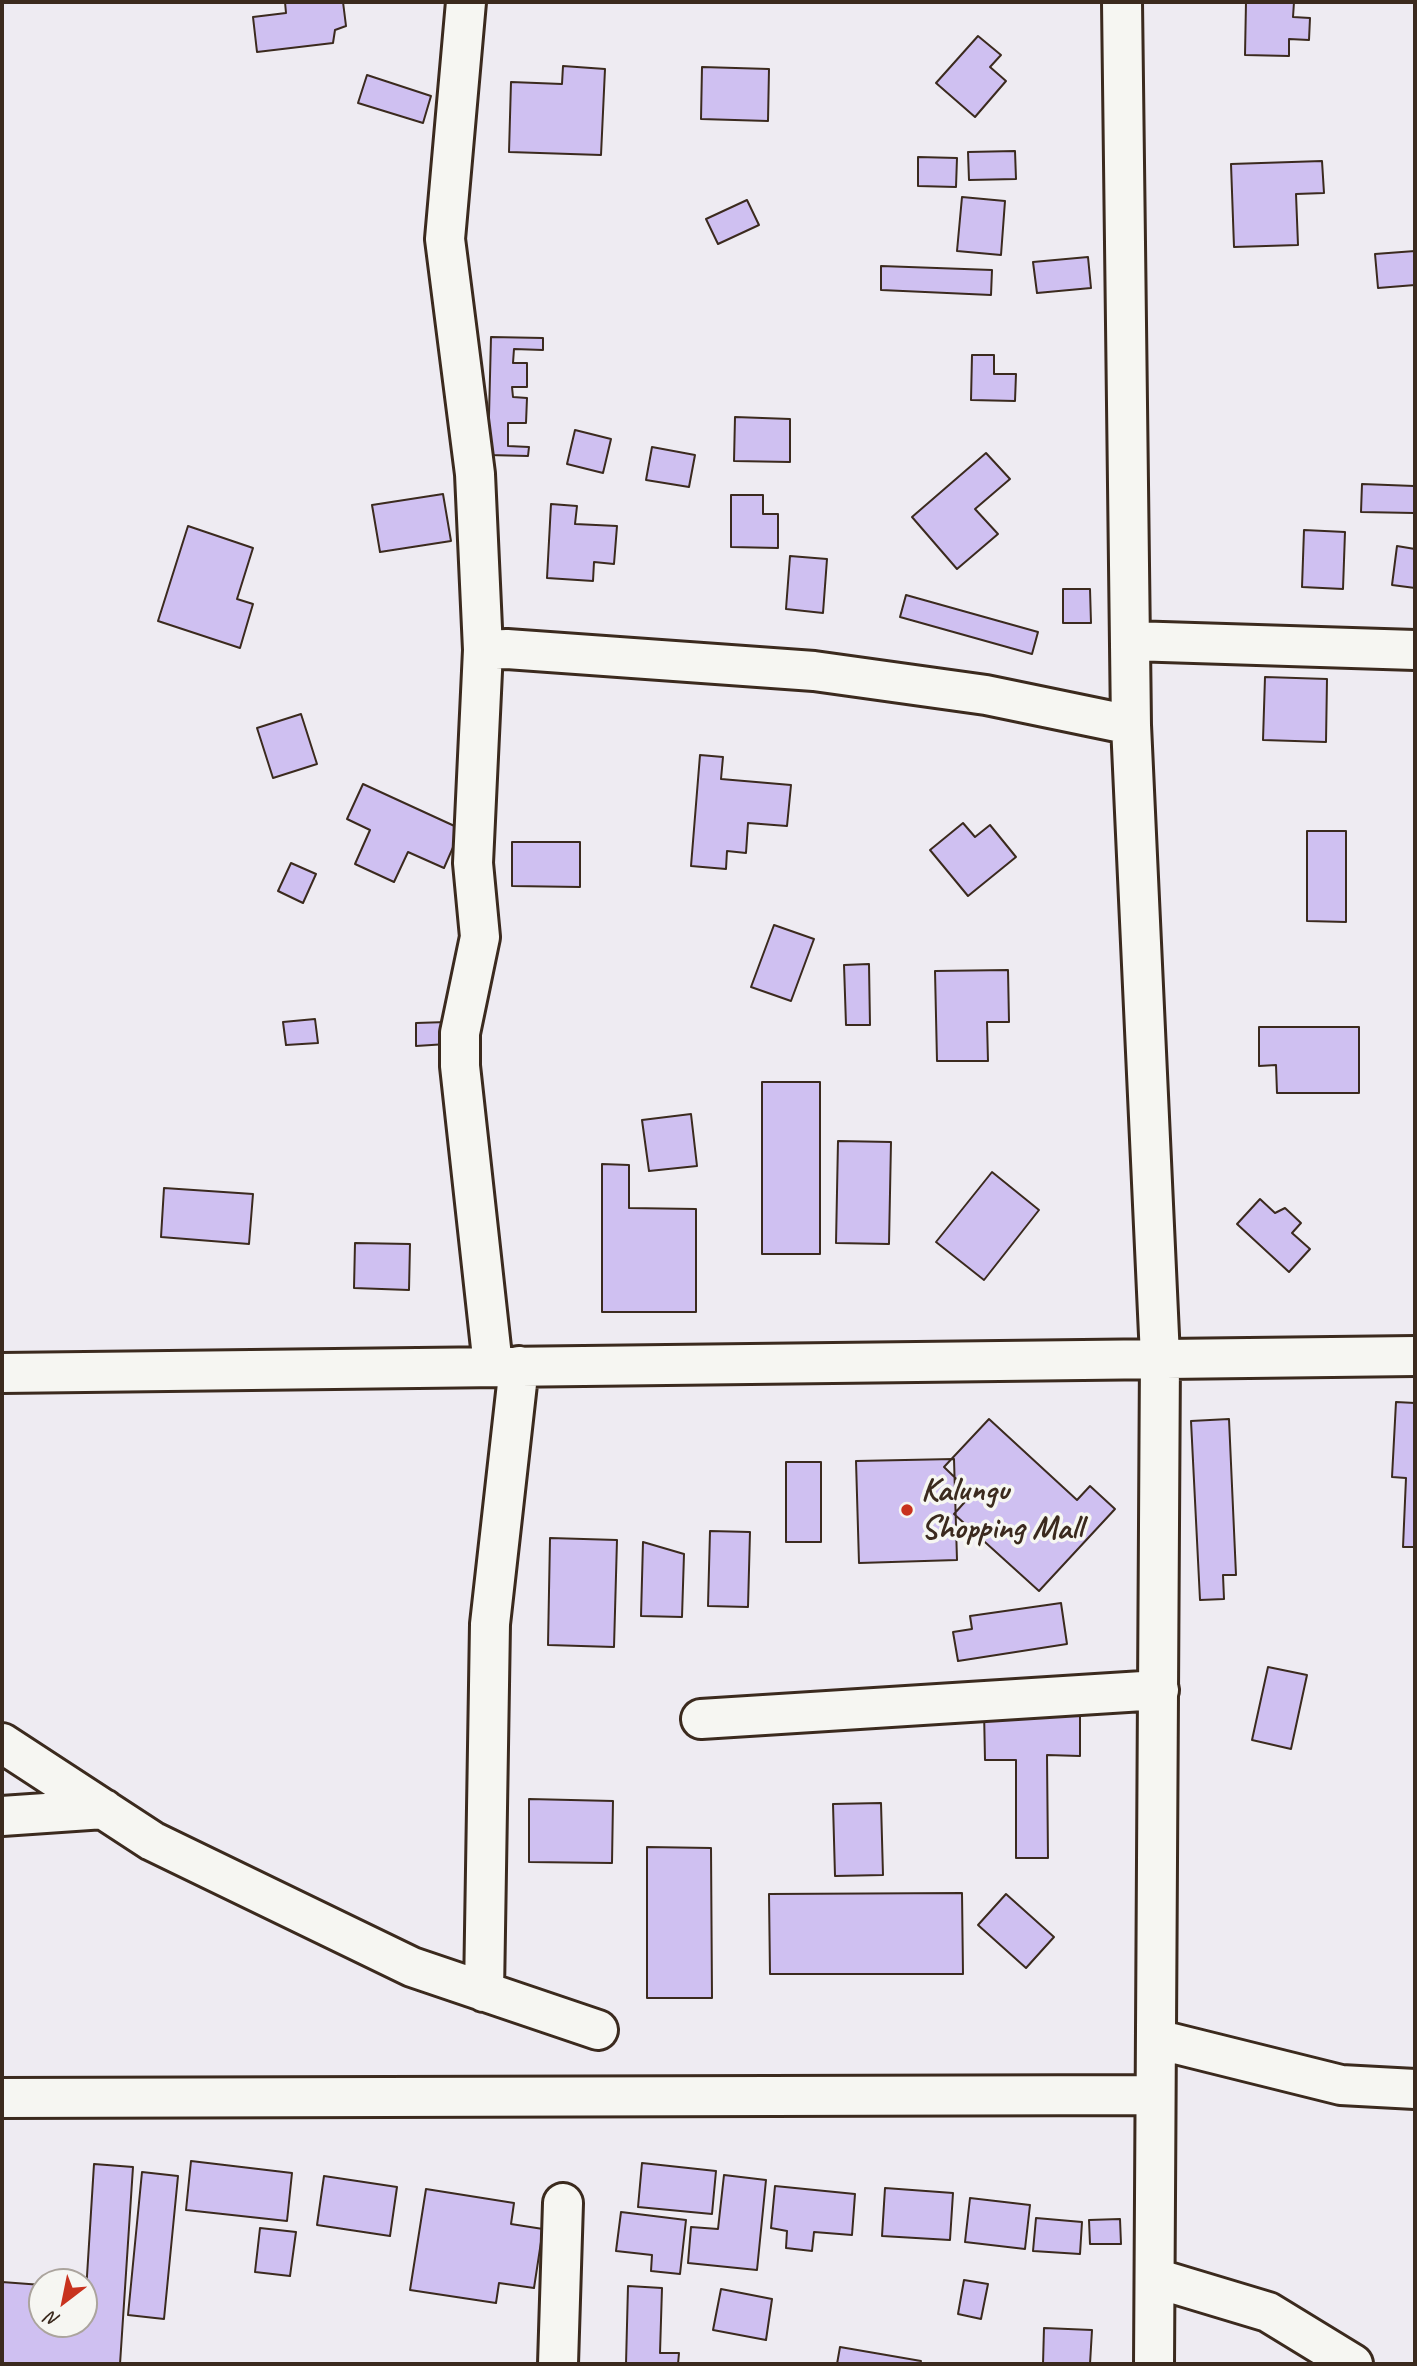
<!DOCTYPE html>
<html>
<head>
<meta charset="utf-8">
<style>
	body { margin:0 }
	#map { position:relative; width:1417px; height:2366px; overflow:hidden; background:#eeebf2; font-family:Caveat,sans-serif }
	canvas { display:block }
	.frame { position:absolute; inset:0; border:4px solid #3b2a1e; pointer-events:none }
	.north { position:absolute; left:28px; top:2268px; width:70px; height:70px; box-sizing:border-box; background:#f6f6f2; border:2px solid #aba49d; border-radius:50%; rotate:212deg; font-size:19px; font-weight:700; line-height:28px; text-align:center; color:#3b2a1e }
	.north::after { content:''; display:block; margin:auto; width:24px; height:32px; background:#c8321e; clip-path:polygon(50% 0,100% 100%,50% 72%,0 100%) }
</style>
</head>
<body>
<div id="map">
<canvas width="1417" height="2366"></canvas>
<div class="frame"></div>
<div class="north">N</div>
</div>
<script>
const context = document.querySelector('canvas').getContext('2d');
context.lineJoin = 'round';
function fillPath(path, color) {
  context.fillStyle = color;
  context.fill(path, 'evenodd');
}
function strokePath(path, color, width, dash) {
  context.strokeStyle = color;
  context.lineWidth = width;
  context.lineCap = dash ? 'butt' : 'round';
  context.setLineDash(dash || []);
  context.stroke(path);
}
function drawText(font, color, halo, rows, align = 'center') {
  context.font = font + ' Caveat,sans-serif';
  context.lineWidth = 7;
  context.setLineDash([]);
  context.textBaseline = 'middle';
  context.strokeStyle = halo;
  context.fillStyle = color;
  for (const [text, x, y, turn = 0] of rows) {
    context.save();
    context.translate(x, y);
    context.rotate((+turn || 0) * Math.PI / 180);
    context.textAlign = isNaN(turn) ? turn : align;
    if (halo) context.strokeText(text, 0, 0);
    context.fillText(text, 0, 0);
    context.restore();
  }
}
const building = new Path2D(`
	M285,2h58l3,24 -11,4 -2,13 -76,9 -4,-35 33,-4z
	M1246,2h48l-1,15 17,1 -1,22 -20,-1v17l-44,-1z
	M978,36l23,19 -11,12 16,14 -31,36 -39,-34z
	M563,66l42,3 -4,86 -92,-3 2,-70 51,2z
	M702,67l67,2 -1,52 -67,-2z
	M367,75l64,21 -8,27 -65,-20z
	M1015,151l1,28 -47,1 -1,-28z
	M918,157l39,1 -1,29 -38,-1z
	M1322,161l2,32 -28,1 2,51 -64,2 -3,-83z
	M962,197l43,4 -4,54 -44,-4z
	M747,200l12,25 -41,19 -12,-25z
	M1415,251v34l-37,3 -3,-34z
	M1088,257l3,31 -54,5 -4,-31z
	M881,266l111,4 -1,25 -110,-5z
	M491,337l52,1v12l-29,-1 -1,14h14v24h-15l1,10 14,1 -1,25h-18v23l21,1 -1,9 -40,-1z
	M972,355h22v19h22l-1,27 -44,-1z
	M735,417l55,2v43l-56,-1z
	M575,430l36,9 -8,34 -36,-9z
	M652,447l43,8 -6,32 -43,-7z
	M986,453l24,26 -35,30 23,25 -41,35 -45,-52z
	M1362,484l52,2v27l-53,-1z
	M443,494l8,47 -71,11 -8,-47z
	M731,495h32v19h15v34l-47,-1z
	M551,504l26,2 -2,18 42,2 -3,38 -20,-2 -1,19 -46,-3z
	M188,526l65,22 -16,51 16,5 -13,44 -82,-27z
	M1304,530l41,2 -2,57 -41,-2z
	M1397,546l18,3v39l-23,-3z
	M790,556l37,3 -4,54 -37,-4z
	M1063,589h27l1,34h-28z
	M906,595l132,37 -6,22 -132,-37z
	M1265,677l62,2 -1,63 -63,-2z
	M301,714l16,50 -44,14 -16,-50z
	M700,755l23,2 -2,22 70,6 -4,41 -39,-3 -2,30 -19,-2 -1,18 -35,-3z
	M363,784l98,45 -17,39 -36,-16 -14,30 -39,-18 15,-34 -23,-11z
	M963,823l12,14 15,-12 26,32 -48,39 -38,-46z
	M1307,831h39v91l-39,-1z
	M512,842h68v45l-68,-1z
	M291,863l25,11 -13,29 -25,-12z
	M774,925l40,14 -23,62 -40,-14z
	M869,964l1,61h-24l-2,-60z
	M1008,970l1,52h-22l1,39h-51l-2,-90z
	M315,1019l3,24 -32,2 -3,-23z
	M447,1022v22l-31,2v-23z
	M1259,1027h100v66h-82l-1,-28 -17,1z
	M762,1082h58v172h-58z
	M691,1114l6,52 -48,5 -7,-51z
	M838,1141l53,1 -2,102 -53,-1z
	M602,1164l27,1v43l67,1v103h-94z
	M992,1172l47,38 -55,70 -48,-38z
	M164,1188l89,6 -4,50 -88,-7z
	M1260,1199l15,14 10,-5 16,15 -9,10 18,16 -21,23 -52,-48z
	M355,1243l55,1 -1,46 -55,-2z
	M1396,1402l19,1v144h-12l3,-69 -14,-1z
	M989,1419l88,81 13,-14 25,23 -76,82 -85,-77 18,-20 -28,-27z
	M1229,1419l7,156h-13l1,24 -24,1 -9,-179z
	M954,1459l3,101 -98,3 -3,-102z
	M786,1462h35v80h-35z
	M710,1531l40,1 -2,75 -40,-1z
	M550,1538l67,2 -3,107 -66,-2z
	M643,1542l41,12 -2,63 -41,-1z
	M1061,1603l6,41 -109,17 -5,-29 19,-3 -2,-13z
	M1268,1667l39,8 -16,74 -39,-9z
	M984,1710h96v46l-33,-1 1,103h-32v-98h-31z
	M529,1799l84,2 -1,62 -83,-1z
	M881,1803l2,72 -48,1 -2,-72z
	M647,1847l64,1 1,150h-65z
	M962,1893l1,81h-193l-1,-80z
	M1006,1894l48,43 -28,31 -48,-43z
	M191,2161l101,12 -5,48 -101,-11z
	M642,2163l74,8 -4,43 -74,-7z
	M94,2164l39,3 -13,197h-118v-82l40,3v39h42z
	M142,2172l36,4 -14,143 -36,-4z
	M724,2175l42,5 -9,90 -69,-7 3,-36 27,2z
	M324,2176l73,11 -7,49 -73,-11z
	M775,2186l80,8 -3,41 -38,-3 -2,19 -26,-3 1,-17 -16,-3z
	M885,2188l68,5 -3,47 -68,-4z
	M426,2189l88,14 -3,21 32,5 -9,59 -35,-5 -3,20 -86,-13z
	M970,2198l60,7 -5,44 -60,-7z
	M621,2212l65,8 -6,54 -29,-3 1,-16 -36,-4z
	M1036,2218l46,4 -2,32 -47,-3z
	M1120,2219l1,25h-31l-1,-24z
	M260,2228l36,4 -6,44 -35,-4z
	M964,2280l24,4 -7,35 -23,-5z
	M628,2286l34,2 -2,65h19l-1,11h-52z
	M721,2289l51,10 -6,41 -53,-10z
	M1044,2328l48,2 -2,34h-47z
	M840,2347l81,14 -1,3h-83z`);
fillPath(building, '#cfc0f1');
strokePath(building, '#3b2a1e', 2);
const minor = new Path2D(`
	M466,2l-21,237 30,235 8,176 -10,213 7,74 -20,96v33l33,300
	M1122,2l9,723 29,632 -6,1007
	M1131,641l284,9
	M483,650l24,-1 307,22 172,24 145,30
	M2,1373l1413,-17
	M701,1719l458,-29
	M2,1743l150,98 260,126 186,63
	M2,1816l102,-7
	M484,1992l6,-368 29,-258
	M1156,2039l185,46 74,4
	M2,2098l1153,-3
	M1155,2278l113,34 85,52
	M558,2364l5,-161`);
strokePath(minor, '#3b2a1e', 44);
strokePath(minor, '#f6f6f2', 38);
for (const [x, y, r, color] of [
	[907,1510,7,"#c8321e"]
]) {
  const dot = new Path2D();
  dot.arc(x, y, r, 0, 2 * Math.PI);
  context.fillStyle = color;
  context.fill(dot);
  strokePath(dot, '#f6f6f2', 2.5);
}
drawText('bold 33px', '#3b2a1e', '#f6f6f2', [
	["Kalungu",921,1491],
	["Shopping Mall",921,1529]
], 'left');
</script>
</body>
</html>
